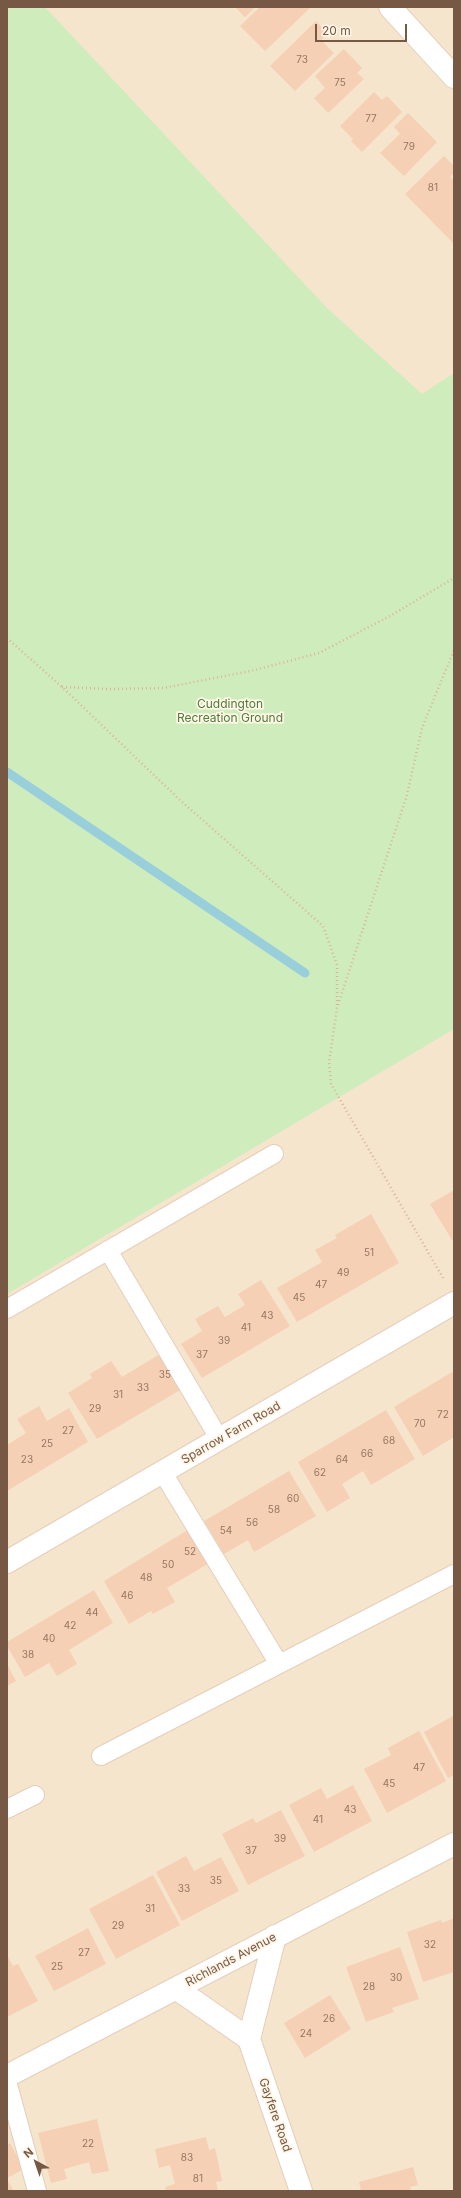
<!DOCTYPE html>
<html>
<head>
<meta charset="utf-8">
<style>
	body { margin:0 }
	#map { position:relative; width:461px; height:2198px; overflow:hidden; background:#fef3df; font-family:Inter,sans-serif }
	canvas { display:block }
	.frame { position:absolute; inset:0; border:8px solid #765845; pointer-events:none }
	.north { position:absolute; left:16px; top:2142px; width:40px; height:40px; -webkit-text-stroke:3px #fff6e7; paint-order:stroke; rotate:320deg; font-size:11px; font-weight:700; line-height:16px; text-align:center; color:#765845 }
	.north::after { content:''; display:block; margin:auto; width:14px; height:18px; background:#765845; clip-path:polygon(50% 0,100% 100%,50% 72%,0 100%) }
	.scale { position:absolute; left:315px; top:24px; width:92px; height:18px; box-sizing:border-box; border:2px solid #765845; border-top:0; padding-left:5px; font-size:12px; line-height:14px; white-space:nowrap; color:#765845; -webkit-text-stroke:3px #fff6e7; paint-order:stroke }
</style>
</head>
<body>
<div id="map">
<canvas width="461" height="2198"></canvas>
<div class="frame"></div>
<div class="north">N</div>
<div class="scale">20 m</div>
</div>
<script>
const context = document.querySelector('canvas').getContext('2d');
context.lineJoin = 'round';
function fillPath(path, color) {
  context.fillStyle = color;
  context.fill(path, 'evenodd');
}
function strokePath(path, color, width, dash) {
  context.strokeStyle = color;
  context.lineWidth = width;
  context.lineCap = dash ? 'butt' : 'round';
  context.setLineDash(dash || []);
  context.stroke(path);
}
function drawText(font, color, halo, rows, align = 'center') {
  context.font = font + ' Inter,sans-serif';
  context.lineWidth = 3.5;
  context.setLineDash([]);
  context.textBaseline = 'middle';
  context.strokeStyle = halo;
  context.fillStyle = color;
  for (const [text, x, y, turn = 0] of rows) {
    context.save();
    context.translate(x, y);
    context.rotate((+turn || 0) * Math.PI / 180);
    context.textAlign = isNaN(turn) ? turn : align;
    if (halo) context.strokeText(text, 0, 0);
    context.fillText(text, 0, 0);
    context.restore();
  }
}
fillPath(new Path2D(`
	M7,7h447v2184h-447z`), '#f6e5cd');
fillPath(new Path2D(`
	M7,7h38l282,301 95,86 32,-21v656l-447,265z`), '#cfecbd');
strokePath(new Path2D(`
	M7,772l298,201`), '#98cfdb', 9);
fillPath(new Path2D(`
	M235,7h20l-10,10z
	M260,7h51l-46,44 -25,-25z
	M316,21l11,12 -6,7 13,13 -39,38 -25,-25z
	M344,49l18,19 -5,5 7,6 -36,34 -14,-15 11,-10 -10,-12z
	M374,92l8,8 5,-4 15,16 -40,40 -11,-11 2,-2 -13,-13z
	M408,113l29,29 -33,34 -24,-23 20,-19 -6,-7z
	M444,156l10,10v7l-4,4 4,4v63l-49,-50z
	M454,1190v49l-2,1 -22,-36z
	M371,1214l28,49 -102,59 -20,-34 45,-26 -7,-12 22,-12 -2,-3z
	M261,1280l29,46 -88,52 -21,-34 21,-13 -7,-12 23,-13 7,11 20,-12 -7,-11z
	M165,1351l22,35 -90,53 -29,-46 24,-15 -2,-4 21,-13 11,16z
	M452,1372l2,3v62l-31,19 -29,-49z
	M39,1406l8,15 22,-13 19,34 -81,49v-46l19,-12 -9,-14z
	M386,1410l29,49 -44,26 -8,-14 -21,13 8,14 -23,14 -29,-50z
	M289,1471l27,45 -62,36 -6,-12 -24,14 -20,-33z
	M191,1528l20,34 -44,26 8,14 -22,12 -2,-3 -22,13 -25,-43z
	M94,1590l19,33 -44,27 8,14 -20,12 -8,-13 -24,14 -18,-31v-4z
	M7,1664l9,17 -9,5z
	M453,1716l1,59 -6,3 -24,-46z
	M419,1731l27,50 -59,32 -23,-44 27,-14 -3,-7z
	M353,1785l19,36 -58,31 -25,-47 32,-17 6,11z
	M281,1810l24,46 -57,29 -26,-51 31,-16 3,5z
	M186,1856l8,15 27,-14 18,34 -57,30 -26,-49z
	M153,1875l27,50 -64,34 -27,-50z
	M454,1918v54l-31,10 -16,-50 34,-12 1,3z
	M88,1928l18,36 -52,27 -19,-35z
	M400,1947l19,52 -27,9 2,4 -28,10 -20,-55z
	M8,1957l5,9 5,-2 20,37 -31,16z
	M330,1995l21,34 -46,29 -21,-35z
	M97,2119l12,52 -17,3 -3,-12 -25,7 3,10 -16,4 -13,-50z
	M206,2137l3,13 6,-2 4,18 3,15 -6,1 2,9h-52l-1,-4 10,-3 -5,-19 -11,3 -4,-19z
	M10,2143l14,26 -17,9v-33z
	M413,2167l5,18 -8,2 1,4h-50l-2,-9z
	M7,2179l6,11 -1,1h-5z`), '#f5d0b5');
const lane = new Path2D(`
	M108,1250l112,190
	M7,1309l267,-155
	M163,1473l116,191
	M101,1756l353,-182
	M7,1809l28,-14
	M7,2081l30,110`);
const street = new Path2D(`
	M390,7l64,70
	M7,1562l447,-259
	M275,1936l-26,103 52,152
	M177,1989l72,50
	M7,2076l447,-232`);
strokePath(lane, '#e3cfbb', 20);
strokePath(street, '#e3cfbb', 24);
strokePath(new Path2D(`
	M7,638l55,49 119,114 142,125 14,39v41
	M62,687l47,2 54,-1 88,-17 68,-18 71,-37 64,-38
	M443,1278l-112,-194 -2,-22 8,-54 70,-213 15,-67 32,-78`), '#dab498', 2.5, [1, 3]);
strokePath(lane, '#fff', 18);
strokePath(street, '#fff', 22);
drawText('10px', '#967661', null, [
	["73",302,60],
	["75",340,83],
	["77",371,119],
	["79",409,147],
	["81",433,188],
	["51",369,1253],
	["49",343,1273],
	["47",321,1285],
	["45",299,1298],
	["43",267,1316],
	["41",246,1328],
	["39",224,1341],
	["37",202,1355],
	["35",165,1375],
	["33",143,1388],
	["31",118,1395],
	["29",95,1409],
	["72",443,1415],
	["70",420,1424],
	["27",68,1431],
	["68",389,1441],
	["25",47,1444],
	["66",367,1454],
	["23",27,1460],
	["64",342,1460],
	["62",320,1473],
	["60",293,1499],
	["58",274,1510],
	["56",252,1523],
	["54",226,1531],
	["52",190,1552],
	["50",168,1565],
	["48",146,1578],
	["46",127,1596],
	["44",92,1613],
	["42",70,1626],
	["40",49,1639],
	["38",28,1655],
	["47",419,1768],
	["45",389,1784],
	["43",350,1810],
	["41",318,1820],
	["39",280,1839],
	["37",251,1851],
	["35",216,1881],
	["33",184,1889],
	["31",150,1909],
	["29",118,1926],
	["32",430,1945],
	["27",84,1953],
	["25",57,1967],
	["30",396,1978],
	["28",369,1987],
	["26",329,2019],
	["24",306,2034],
	["22",88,2144],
	["83",187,2158],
	["81",198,2179]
]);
drawText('12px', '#4e7d3c', '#fff6e7', [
	["Cuddington",230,704],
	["Recreation Ground",230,718]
]);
drawText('12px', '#765845', '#fff6e7', [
	["Sparrow Farm Road",231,1433,-30],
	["Richlands Avenue",231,1960,-28],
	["Gayfere Road",275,2115,71]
]);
</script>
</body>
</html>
